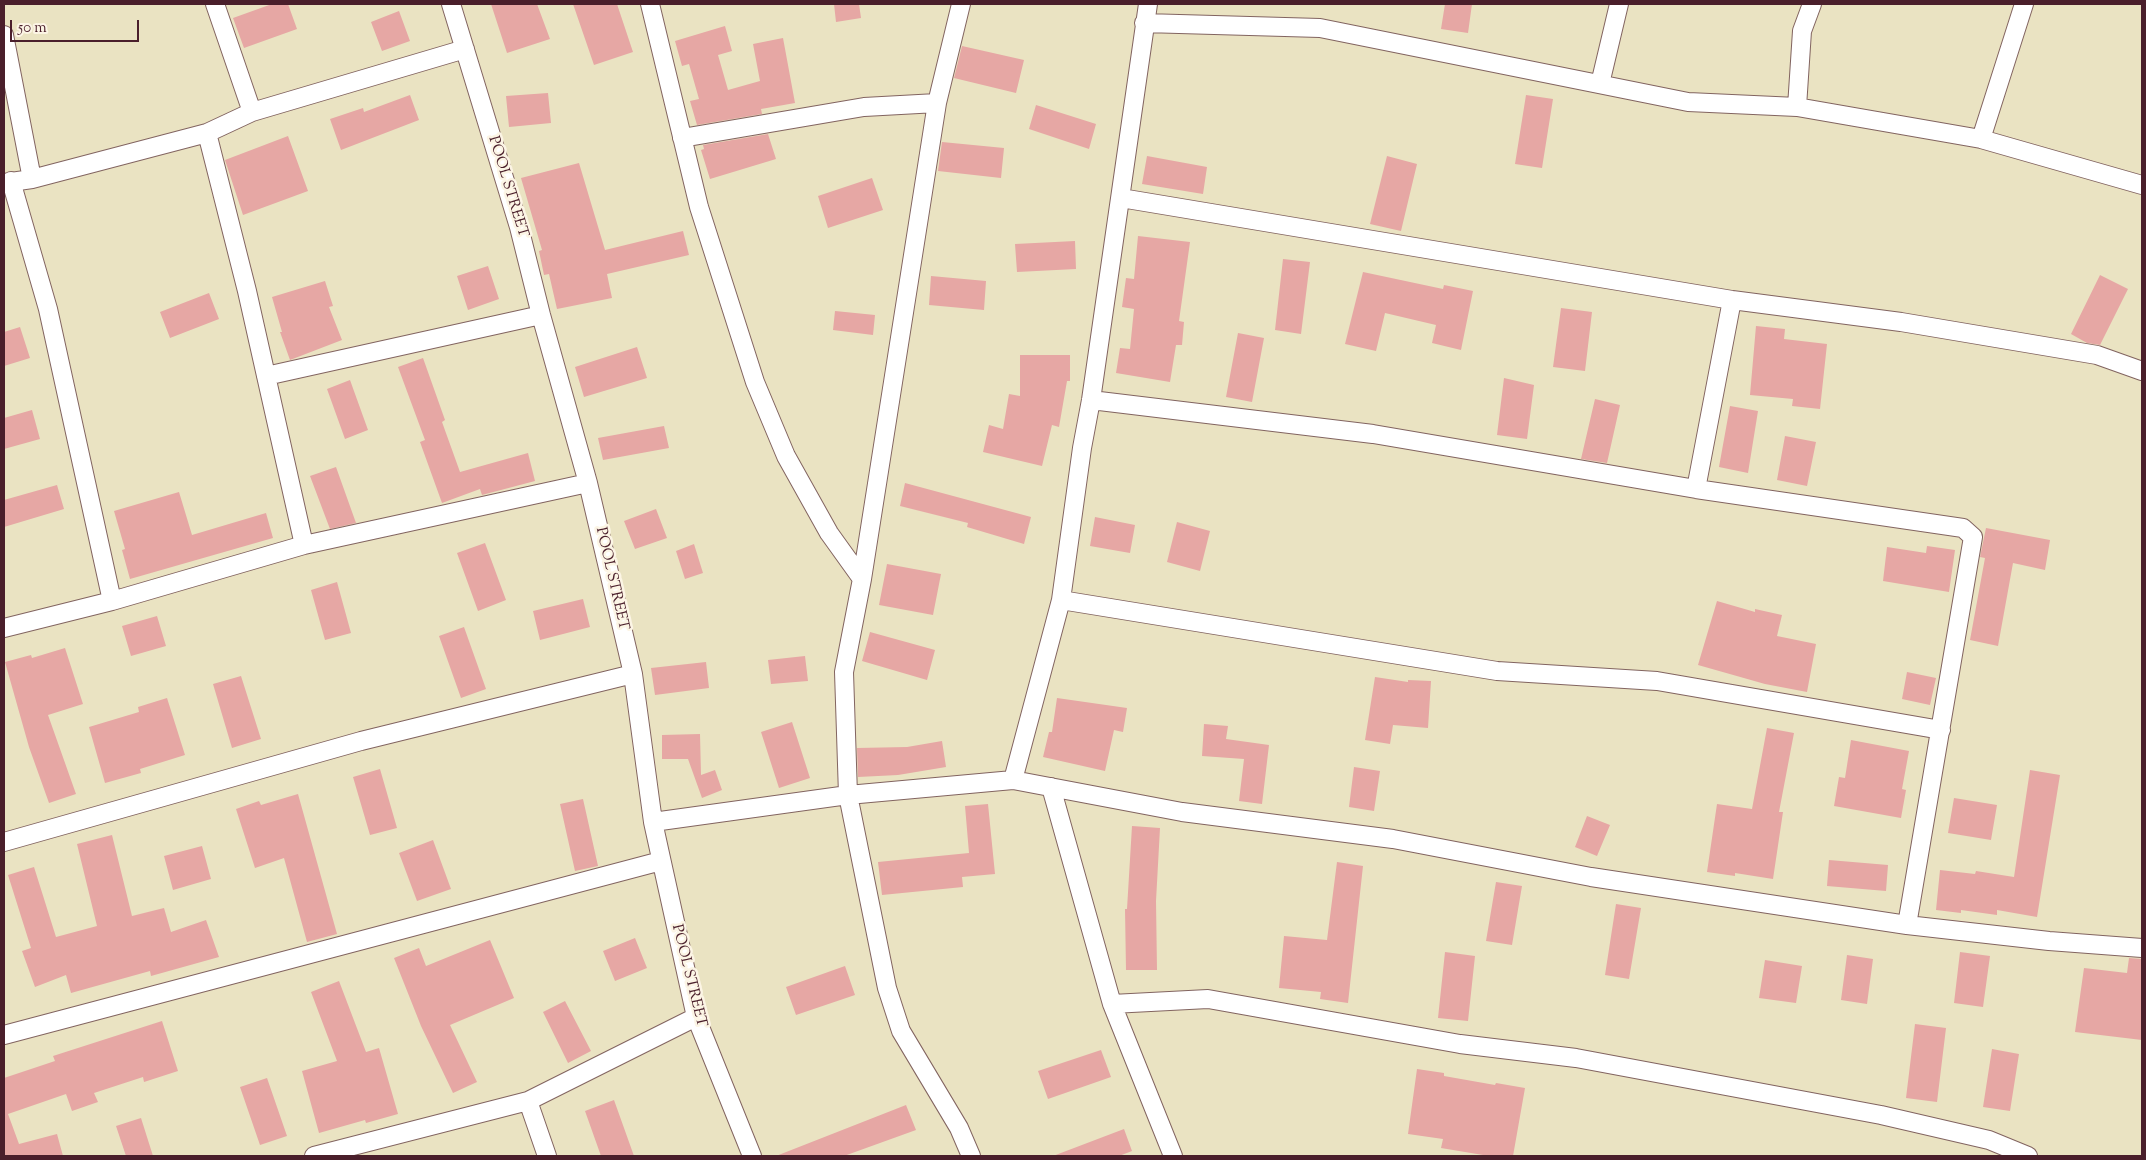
<!DOCTYPE html>
<html>
<head>
<meta charset="utf-8">
<style>
	body { margin:0 }
	#map { position:relative; width:2146px; height:1160px; overflow:hidden; background:#eae3c2; font-family:"Sorts Mill Goudy",serif }
	canvas { display:block }
	.frame { position:absolute; inset:0; border:5px solid #4a1f2b; pointer-events:none }
	.scale { position:absolute; left:10px; top:20px; width:129px; height:22px; box-sizing:border-box; border:2px solid #4a1f2b; border-top:0; padding-left:6px; font-size:15px; line-height:18px; white-space:nowrap; color:#4a1f2b; -webkit-text-stroke:4px #fcf5e5; paint-order:stroke }
</style>
</head>
<body>
<div id="map">
<canvas width="2146" height="1160"></canvas>
<div class="frame"></div>
<div class="scale">50 m</div>
</div>
<script>
const context = document.querySelector('canvas').getContext('2d');
context.lineJoin = 'round';
function fillPath(path, color) {
  context.fillStyle = color;
  context.fill(path, 'evenodd');
}
function strokePath(path, color, width, dash) {
  context.strokeStyle = color;
  context.lineWidth = width;
  context.lineCap = dash ? 'butt' : 'round';
  context.setLineDash(dash || []);
  context.stroke(path);
}
function drawText(font, color, halo, rows, align = 'center') {
  context.font = font + ' "Sorts Mill Goudy",serif';
  context.lineWidth = 5;
  context.setLineDash([]);
  context.textBaseline = 'middle';
  context.strokeStyle = halo;
  context.fillStyle = color;
  for (const [text, x, y, turn = 0] of rows) {
    context.save();
    context.translate(x, y);
    context.rotate((+turn || 0) * Math.PI / 180);
    context.textAlign = isNaN(turn) ? turn : align;
    if (halo) context.strokeText(text, 0, 0);
    context.fillText(text, 0, 0);
    context.restore();
  }
}
fillPath(new Path2D(`
	M272,4h16l9,25 -53,19 -11,-30z
	M491,4h46l13,35 -43,14z
	M573,4h44l16,48 -39,13z
	M834,4h25l2,14 -25,4z
	M1445,4h27l-4,29 -27,-4z
	M399,11l11,30 -28,10 -11,-29z
	M725,26l7,25 -14,4 10,35 32,-9 -7,-37 30,-6 12,65 -34,6 1,5 -65,11 -7,-24 9,-2 -10,-35 -7,2 -7,-25z
	M962,46l62,14 -8,33 -62,-15z
	M548,93l3,30 -42,4 -3,-31z
	M410,95l9,25 -78,30 -11,-31 33,-11 1,4z
	M1526,95l27,4 -11,69 -27,-4z
	M1036,105l60,19 -7,25 -60,-20z
	M768,134l8,25 -66,20 -9,-29 3,-1 -1,-4z
	M288,136l20,55 -65,24 -18,-55z
	M942,142l62,6 -3,30 -63,-7z
	M1147,156l60,11 -4,27 -61,-10z
	M1387,156l30,8 -16,67 -31,-7z
	M579,163l26,87 78,-19 6,24 -82,19 5,24 -55,11 -8,-35 -5,1 -5,-24 3,-1 -21,-72z
	M872,178l11,32 -55,18 -10,-32z
	M1138,236l52,6 -11,79 5,1 -2,23h-6l-6,37 -54,-9 4,-25 10,1 4,-40 -12,-2 4,-29 8,1z
	M1075,241l1,28 -59,3 -2,-28z
	M1283,259l27,3 -9,72 -26,-4z
	M488,266l11,33 -31,11 -11,-34z
	M1363,272l80,17 1,-4 29,6 -12,59 -29,-7 4,-18 -51,-12 -9,38 -31,-7z
	M2100,275l28,14 -28,56 -13,-2 -16,-9z
	M931,276l55,5 -2,29 -55,-5z
	M325,281l8,25 -4,1 13,33 -52,20 -10,-28h2l-10,-35z
	M209,293l10,26 -49,19 -10,-26z
	M1561,308l31,4 -7,59 -32,-4z
	M835,311l40,4 -2,20 -40,-5z
	M1756,326l29,3 -1,10 43,5 -7,65 -28,-3 1,-7 -43,-4z
	M20,327l10,31 -26,8v-34z
	M1238,333l26,5 -12,64 -26,-5z
	M637,347l10,31 -63,19 -9,-30z
	M1020,355h50v26h-3l-8,46 -7,-2 -10,41 -59,-14 6,-27 14,4 6,-35 11,2z
	M423,358l22,62 -3,2 18,50 68,-19 7,28 -53,14 -2,-6 -38,14 -22,-61 5,-2 -27,-73z
	M1504,378l30,7 -7,54 -30,-4z
	M350,380l18,50 -23,9 -18,-50z
	M1595,399l25,6 -13,58 -26,-4z
	M1730,406l28,5 -10,62 -29,-6z
	M32,410l8,29 -36,10v-31z
	M664,426l5,22 -66,12 -5,-22z
	M1785,436l31,6 -9,44 -30,-6z
	M336,467l20,56 -26,6 -20,-53z
	M905,483l126,34 -7,27 -57,-17 1,-4 -68,-17z
	M57,485l7,24 -60,18v-27z
	M179,492l13,43 74,-22 7,25 -143,41 -8,-29 3,-1 -11,-38z
	M656,509l11,29 -32,11 -11,-28z
	M1095,517l40,8 -5,28 -40,-7z
	M1177,522l33,9 -10,40 -33,-9z
	M1986,528l64,12 -5,30 -32,-7 -15,83 -28,-6 15,-82 -5,-1z
	M485,543l21,57 -28,11 -21,-58z
	M694,544l9,29 -18,6 -9,-28z
	M1927,546l28,4 -6,42 -66,-11 4,-34 39,6z
	M887,564l54,10 -8,41 -54,-10z
	M337,582l14,51 -26,7 -14,-50z
	M583,599l7,28 -50,13 -7,-29z
	M1717,601l38,11v-3l27,6 -5,21 39,8 -9,48 -42,-8 -67,-19z
	M157,616l9,30 -35,10 -9,-30z
	M464,627l22,62 -25,9 -22,-62z
	M870,632l65,18 -8,30 -65,-19z
	M65,648l18,56 -35,11 28,79 -27,9 -20,-56 -24,-85 26,-7 1,3z
	M805,656l3,25 -37,3 -3,-24z
	M706,662l3,26 -54,7 -4,-27z
	M1907,672l29,6 -6,27 -28,-6z
	M241,676l20,63 -29,9 -19,-64z
	M1375,677l33,5v-2l23,1 -3,47 -35,-3 -3,19 -25,-4z
	M167,698l18,57 -45,14 1,4 -36,10 -16,-56 50,-15 -1,-5z
	M1057,698l70,10 -4,24 -9,-2 -9,41 -62,-14 6,-25h3z
	M792,722l18,56 -31,10 -18,-56z
	M1204,724l24,2 -2,13 43,6 -7,59 -23,-3 5,-42 -42,-3z
	M1767,728l27,5 -15,79h4l-10,67 -38,-6v3l-28,-4 10,-68 35,5z
	M700,734l1,41 14,-5 7,20 -20,8 -14,-39h-26v-24z
	M1851,740l58,11 -7,38 4,1 -5,28 -67,-12 5,-29 6,1z
	M942,741l4,26 -48,8 -40,2 -1,-29 50,-1z
	M1354,767l26,4 -6,40 -25,-4z
	M380,769l17,59 -27,7 -17,-58z
	M2030,770l30,5 -23,142 -40,-7v5l-36,-5v3l-25,-3 4,-40 35,4 1,-3 38,6z
	M298,794l39,140 -30,8 -23,-84 -29,10 -19,-59 23,-8 2,4z
	M1954,798l43,7 -6,35 -43,-7z
	M583,799l15,67 -23,5 -15,-67z
	M988,804l7,70 -33,3 1,10 -81,8 -4,-33 91,-9 -4,-47z
	M1587,816l23,9 -13,31 -22,-9z
	M1132,826l28,2 -4,73 1,69h-31l-1,-61h2z
	M112,835l20,81 32,-8 7,24 35,-12 13,37 -68,19 -1,-5 -79,22 -5,-18 -31,12 -13,-36 9,-3 -23,-73 26,-8 22,70 41,-11 -20,-82z
	M433,840l18,49 -34,12 -18,-48z
	M202,846l9,33 -38,11 -9,-34z
	M1829,860l59,5 -2,26 -59,-5z
	M1337,862l26,4 -15,137 -28,-4 1,-7 -42,-4 5,-52 43,4z
	M1496,882l26,4 -10,59 -26,-4z
	M1616,904l25,4 -12,71 -24,-4z
	M635,938l12,30 -32,13 -12,-30z
	M490,940l24,58 -64,27 27,57 -24,11 -32,-67 -27,-68 25,-10 7,18z
	M1445,952l30,4 -7,65 -30,-3z
	M1960,952l30,4 -7,51 -29,-4z
	M1847,955l26,4 -6,45 -26,-4z
	M2129,958l13,1v81l-67,-8 9,-64 43,5z
	M1765,960l37,6 -6,37 -37,-5z
	M845,966l10,29 -59,20 -10,-28z
	M339,981l27,71 13,-4 19,66 -32,9 -1,-3 -46,13 -17,-62 35,-10 -26,-69z
	M565,1001l26,50 -23,12 -25,-51z
	M162,1021l16,50 -34,11 -1,-5 -49,16 4,9 -26,9 -6,-17 -58,20 11,30 38,-10 6,22h-59v-78l51,-17 -2,-5z
	M1915,1024l31,4 -9,74 -31,-4z
	M1992,1049l27,5 -9,57 -27,-4z
	M1101,1050l10,27 -63,22 -10,-28z
	M1417,1069l27,4v3l51,9 1,-2 29,5 -12,68h-24l-48,-8 2,-9 -35,-5z
	M267,1078l20,58 -27,9 -20,-58z
	M614,1100l20,56h-33l-16,-45z
	M906,1105l10,25 -72,26h-68z
	M141,1118l12,38h-27l-10,-30z
	M1124,1129l8,22 -13,5h-66z`), '#e6a7a4');
const minor = new Path2D(`
	M215,4l37,108
	M451,4l68,223 22,88 47,168 45,191 20,148 43,195 56,139
	M650,4l49,203 56,175 31,74 43,77 33,46
	M961,4l-24,99 -75,476 -18,93 4,123 39,193 14,43 58,97 12,28
	M1144,23l176,5 368,74 109,5 184,32 161,46
	M4,35l28,144
	M1600,84l19,-80
	M1797,107l5,-76 10,-27
	M207,133l40,158 57,254
	M682,138l182,-31 73,-4
	M1981,139l43,-135
	M11,181l37,128 64,292
	M4,183l28,-4 175,-46 45,-21 213,-63
	M1121,198l611,102 169,22 196,33 45,16
	M266,376l275,-61
	M1091,400l282,34 323,55 267,39 10,9 -66,388
	M1696,489l36,-189
	M1061,600l436,71 160,10 284,49
	M4,628l108,-27 192,-56 284,-62
	M1013,780l48,-180 21,-152 9,-48 57,-396
	M1051,787l61,217 61,152
	M653,822l195,-27 165,-15 169,32 211,27 198,38 316,48 142,16 93,7
	M4,842l357,-101 272,-67
	M1112,1004l96,-5 252,45 116,14 305,57 108,25 39,16
	M4,1035l657,-174
	M528,1101l19,55
	M314,1156l214,-55 168,-84`);
strokePath(minor, '#826460', 20);
strokePath(minor, '#fff', 18);
drawText('15px', '#4a1f2b', '#fcf5e5', [
	["POOL STREET",507,187,73],
	["POOL STREET",611,579,77],
	["POOL STREET",688,976,76]
]);
</script>
</body>
</html>
